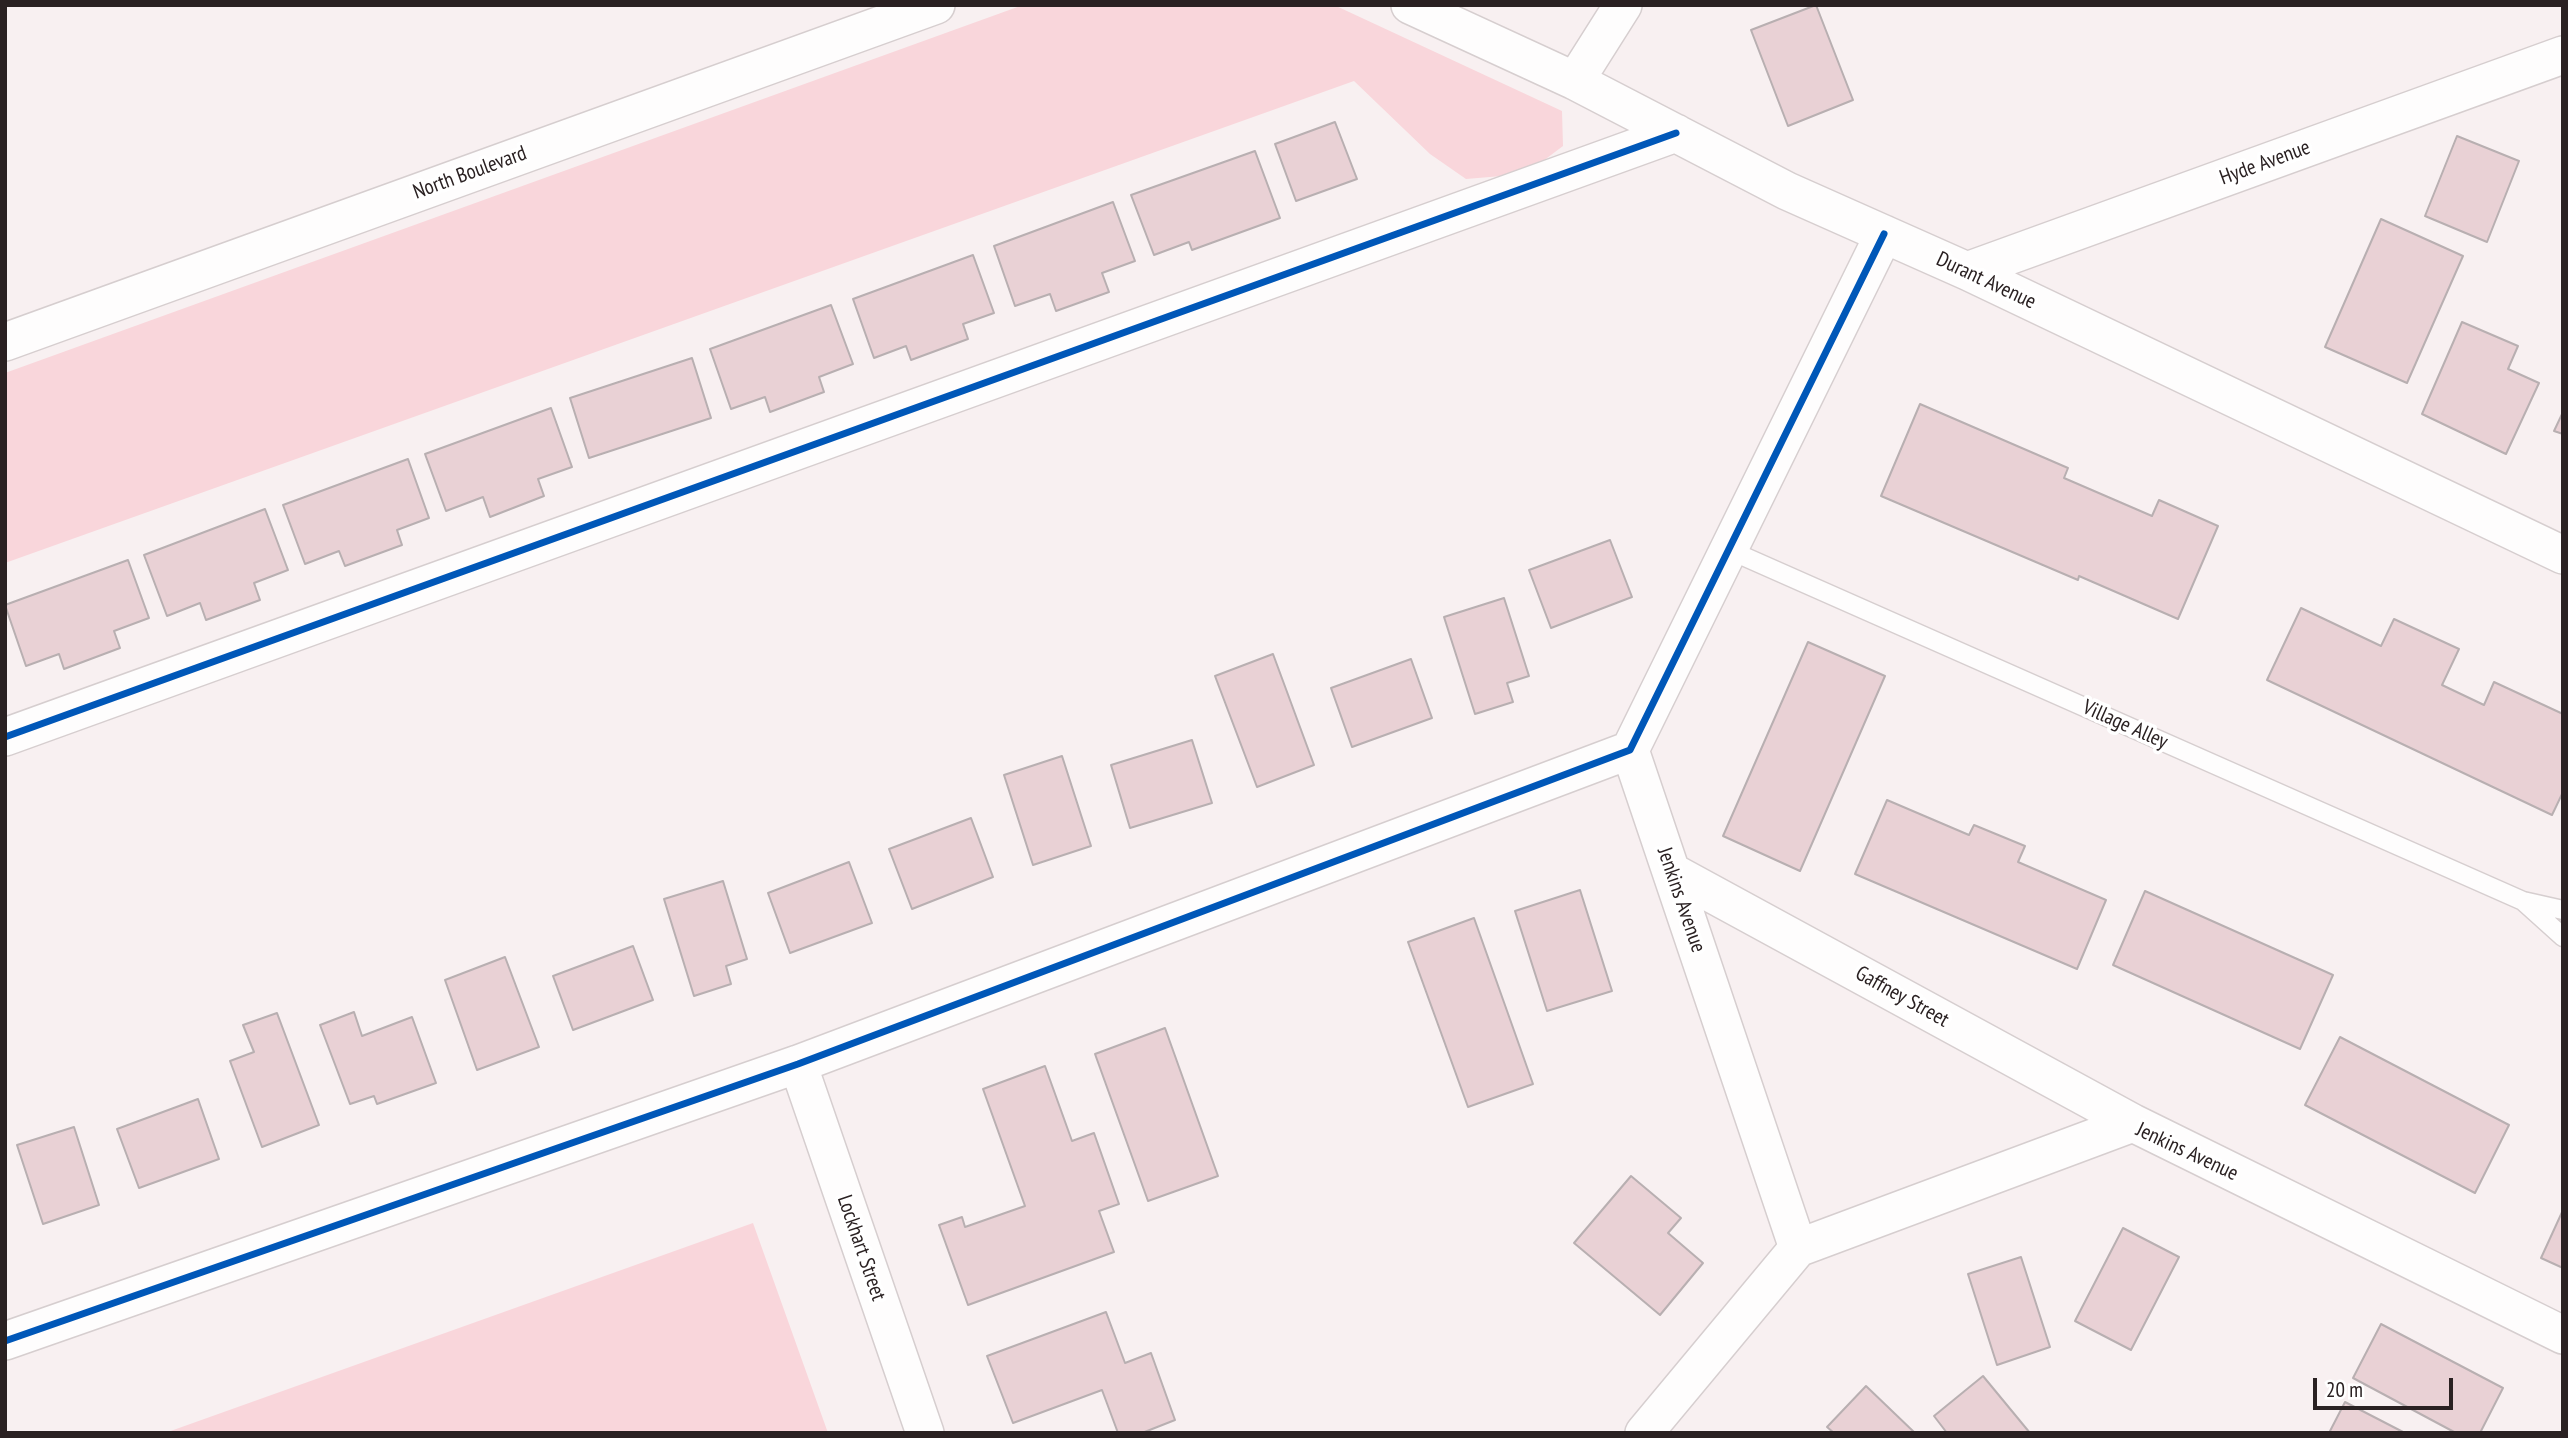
<!DOCTYPE html>
<html>
<head>
<meta charset="utf-8">
<style>
	body { margin:0 }
	#map { position:relative; width:2568px; height:1438px; overflow:hidden; background:#f8f0f1; font-family:"PT Sans Narrow",sans-serif }
	canvas { display:block }
	.frame { position:absolute; inset:0; border:7px solid #2a2122; pointer-events:none }
	.scale { position:absolute; left:2313px; top:1378px; width:140px; height:32px; box-sizing:border-box; border:4px solid #2a2122; border-top:0; padding-left:9px; font-size:21px; line-height:24px; white-space:nowrap; color:#2a2122; -webkit-text-stroke:5px #fff; paint-order:stroke }
</style>
</head>
<body>
<div id="map">
<canvas width="2568" height="1438"></canvas>
<div class="frame"></div>
<div class="scale">20 m</div>
</div>
<script>
const context = document.querySelector('canvas').getContext('2d');
context.lineJoin = 'round';
function fillPath(path, color) {
  context.fillStyle = color;
  context.fill(path, 'evenodd');
}
function strokePath(path, color, width, dash) {
  context.strokeStyle = color;
  context.lineWidth = width;
  context.lineCap = dash ? 'butt' : 'round';
  context.setLineDash(dash || []);
  context.stroke(path);
}
function drawText(font, color, halo, rows, align = 'center') {
  context.font = font + ' "PT Sans Narrow",sans-serif';
  context.lineWidth = 7;
  context.setLineDash([]);
  context.textBaseline = 'middle';
  context.strokeStyle = halo;
  context.fillStyle = color;
  for (const [text, x, y, turn = 0] of rows) {
    context.save();
    context.translate(x, y);
    context.rotate((+turn || 0) * Math.PI / 180);
    context.textAlign = isNaN(turn) ? turn : align;
    if (halo) context.strokeText(text, 0, 0);
    context.fillText(text, 0, 0);
    context.restore();
  }
}
fillPath(new Path2D(`
	M1023,5h311l228,106 1,35 -24,18 -37,12 -36,3 -36,-25 -76,-73 -1349,482v-190z
	M753,1223l75,210h-663z`), '#f9d6db');
const building = new Path2D(`
	M1816,5l37,95 -65,26 -37,-96z
	M1335,122l22,57 -61,22 -21,-57z
	M2457,136l62,25 -32,81 -62,-26z
	M1255,151l25,67 -88,32 -3,-8 -35,13 -23,-60z
	M1113,202l22,59 -33,12 7,19 -53,19 -6,-17 -35,12 -21,-60z
	M2381,219l82,37 -56,127 -82,-36z
	M973,255l21,58 -31,11 5,15 -57,21 -5,-14 -32,12 -21,-59z
	M831,305l22,59 -34,13 5,15 -54,20 -5,-15 -34,12 -21,-60z
	M2462,322l56,24 -10,23 31,14 -33,71 -84,-40z
	M692,358l19,60 -122,40 -19,-60z
	M1920,404l148,64 -4,10 88,38 7,-16 59,26 -40,93 -99,-43 -1,4 -197,-84z
	M551,408l21,59 -34,12 6,17 -54,21 -7,-20 -37,14 -21,-57z
	M2563,412v22l-9,-3z
	M408,459l21,59 -32,12 5,15 -57,21 -6,-15 -34,13 -22,-59z
	M265,509l23,61 -34,13 6,17 -54,20 -6,-17 -33,13 -23,-61z
	M1610,540l22,57 -81,31 -22,-58z
	M128,560l21,58 -35,13 6,17 -56,21 -5,-15 -33,12 -21,-61z
	M1504,598l25,78 -22,7 6,19 -38,12 -31,-97z
	M2301,608l80,38 13,-27 65,30 -17,36 42,20 10,-23 69,32v78l-11,23 -285,-135z
	M1808,642l77,34 -85,195 -77,-35z
	M1273,654l41,111 -57,22 -42,-111z
	M1411,659l21,59 -80,29 -21,-59z
	M1192,740l20,63 -82,25 -19,-63z
	M1062,756l29,90 -58,19 -29,-90z
	M1887,800l82,35 5,-10 51,21 -7,16 88,38 -29,69 -222,-95z
	M971,818l22,59 -81,32 -23,-60z
	M849,862l23,61 -82,30 -22,-60z
	M723,881l24,78 -21,7 5,18 -37,12 -30,-97z
	M1580,890l32,101 -65,20 -32,-100z
	M2145,891l188,84 -33,74 -187,-84z
	M1474,918l59,166 -65,23 -60,-165z
	M633,946l20,54 -80,30 -20,-54z
	M505,957l34,90 -62,23 -32,-90z
	M354,1012l8,24 50,-19 24,66 -59,21 -3,-8 -24,8 -30,-79z
	M277,1013l42,112 -57,22 -32,-86 24,-9 -11,-27z
	M1165,1028l53,148 -70,25 -53,-147z
	M2340,1037l169,88 -34,68 -170,-88z
	M1045,1066l27,75 22,-8 25,71 -20,7 15,41 -146,53 -29,-80 23,-8 3,10 60,-21 -42,-117z
	M198,1099l21,60 -80,29 -22,-59z
	M74,1127l25,78 -56,19 -26,-79z
	M1631,1176l50,42 -13,15 35,30 -43,52 -86,-72z
	M2563,1210v58l-22,-10z
	M2123,1228l56,29 -48,93 -56,-29z
	M2021,1257l29,90 -53,18 -29,-91z
	M1106,1312l19,51 26,-10 24,67 -33,13h-24l-16,-43 -89,33 -26,-67z
	M2381,1324l122,64 -23,45h-24l-103,-55z
	M1983,1376l47,57h-83l-13,-17z
	M1866,1386l49,47h-81l-7,-6z
	M2345,1402l60,31h-76z`);
fillPath(building, '#e9d1d5');
strokePath(building, '#b8afb1', 2);
const service = new Path2D(`
	M1727,549l796,352 40,9
	M2523,901l40,36`);
const minor = new Path2D(`
	M1410,5l165,76 212,110 180,80 596,284
	M1575,81l48,-76
	M1967,271l596,-216
	M5,342l931,-337
	M5,737l1671,-604
	M1630,750l168,498
	M1672,872l461,251 430,212
	M798,1064l127,369
	M5,1341l793,-277 832,-314 254,-516
	M1644,1433l154,-185 335,-125`);
strokePath(service, '#d6cecf', 21);
strokePath(minor, '#d6cecf', 40);
strokePath(service, '#fefdfd', 18);
strokePath(minor, '#fefdfd', 37);
strokePath(new Path2D(`
	M5,737l1671,-604
	M5,1341l793,-277 832,-314 254,-516`), '#0057b8', 7);
drawText('21px', '#2a2122', '#fff', [
	["Hyde Avenue",2265,163,-20],
	["North Boulevard",470,173,-20],
	["Durant Avenue",1986,281,25],
	["Village Alley",2125,725,24],
	["Jenkins Avenue",1681,900,71],
	["Gaffney Street",1902,997,29],
	["Jenkins Avenue",2187,1152,25],
	["Lockhart Street",861,1248,71]
]);
</script>
</body>
</html>
